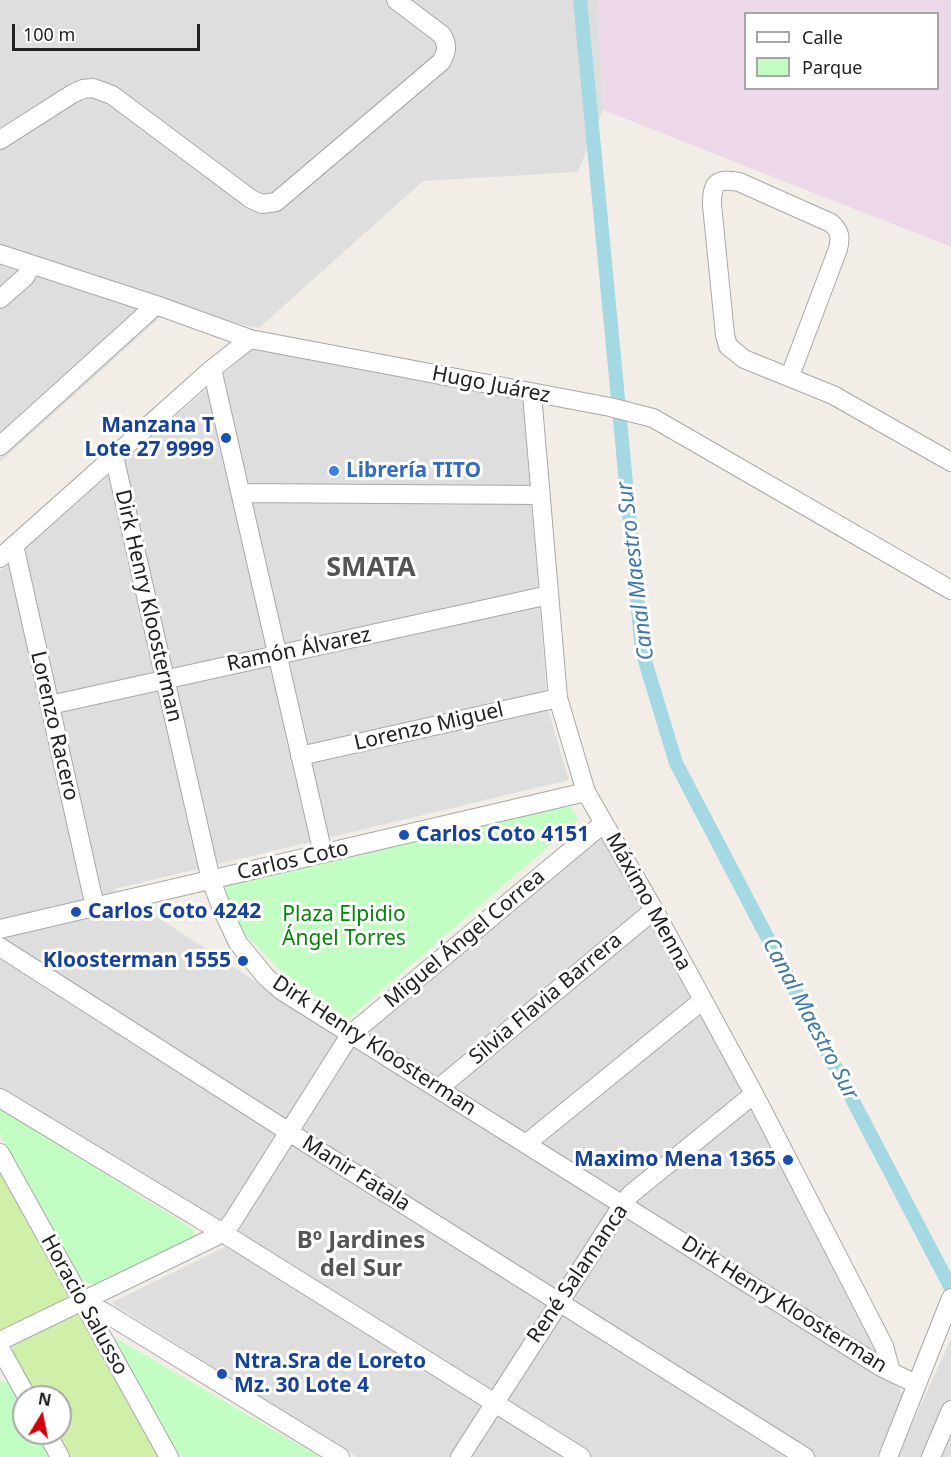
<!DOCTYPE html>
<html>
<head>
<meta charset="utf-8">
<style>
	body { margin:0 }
	#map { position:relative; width:951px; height:1457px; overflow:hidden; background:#f2eee7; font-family:"Noto Sans",sans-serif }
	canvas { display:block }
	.legend { position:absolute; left:744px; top:12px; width:195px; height:78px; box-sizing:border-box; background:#fff; border:2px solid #a6a6a6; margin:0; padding:8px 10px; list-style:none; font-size:18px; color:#212121 }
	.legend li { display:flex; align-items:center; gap:12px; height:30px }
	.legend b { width:30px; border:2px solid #a6a6a6 }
	.north { position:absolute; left:12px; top:1385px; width:60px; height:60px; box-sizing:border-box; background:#fff; border:2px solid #a6a6a6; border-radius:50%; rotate:10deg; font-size:16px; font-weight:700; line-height:24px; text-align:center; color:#212121 }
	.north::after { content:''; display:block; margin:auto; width:21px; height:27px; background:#d2000b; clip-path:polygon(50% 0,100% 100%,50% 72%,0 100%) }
	.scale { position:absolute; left:12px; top:24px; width:188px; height:27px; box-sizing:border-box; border:3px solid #212121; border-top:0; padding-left:8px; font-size:18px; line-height:21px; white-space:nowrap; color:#212121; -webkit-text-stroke:4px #fff; paint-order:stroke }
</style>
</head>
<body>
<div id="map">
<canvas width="951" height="1457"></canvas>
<ul class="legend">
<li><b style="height:8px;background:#fff"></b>Calle</li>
<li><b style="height:16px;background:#c2fec3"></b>Parque</li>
</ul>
<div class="north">N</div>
<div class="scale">100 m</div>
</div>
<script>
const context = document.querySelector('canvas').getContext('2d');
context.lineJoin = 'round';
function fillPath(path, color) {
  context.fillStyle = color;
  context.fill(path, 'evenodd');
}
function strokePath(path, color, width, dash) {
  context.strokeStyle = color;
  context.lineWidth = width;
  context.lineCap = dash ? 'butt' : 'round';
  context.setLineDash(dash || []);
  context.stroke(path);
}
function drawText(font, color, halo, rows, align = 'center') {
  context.font = font + ' "Noto Sans",sans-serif';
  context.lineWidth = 6;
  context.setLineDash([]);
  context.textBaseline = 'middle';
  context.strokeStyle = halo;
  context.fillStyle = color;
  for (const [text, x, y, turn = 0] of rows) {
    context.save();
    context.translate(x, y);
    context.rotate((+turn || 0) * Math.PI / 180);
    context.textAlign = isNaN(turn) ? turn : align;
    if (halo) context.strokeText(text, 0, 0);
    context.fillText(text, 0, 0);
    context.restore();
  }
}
fillPath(new Path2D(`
	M0,0h598l5,110 -25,62 -155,9 -164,147 -36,-8 -223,-75z
	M0,247l173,59 -173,156z
	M255,346l268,54 25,310 21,70 -455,109 239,156 251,-212 299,562 -26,62h-520l-246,-154 116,-57 -227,-144v-531z
	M951,1339v118h-54z`), '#dfdede');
fillPath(new Path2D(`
	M598,0h353v247l-348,-137zM746,14h192v74h-192z`), '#ecd8e9');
fillPath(new Path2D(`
	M0,1165l69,125v8l-4,5 -58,28 -7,-1z
	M77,1313l7,3 80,141h-97l-13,-24h6v-36h-26c-8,-16 -28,-38 -19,-56z`), '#d0f0a9');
fillPath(new Path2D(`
	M567,803l12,17 -231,199 -69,-50 -41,-42 -16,-46z
	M0,1108l193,121 2,9 -102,47 -13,-6 -80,-145z
	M107,1333l213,124h-139z
	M0,1381l10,2 14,26v24h13l13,24h-50z`), '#c2fec3');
strokePath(new Path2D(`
	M580,0l62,651 34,112 275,525`), '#a4d8e3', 14);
const minor = new Path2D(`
	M0,140l72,-46 11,-5 10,-1 19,7 139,104 11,5 14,-2 165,-140c6,-10 7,-17 1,-27l-46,-35
	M0,254l156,51 94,34 360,68 43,11 298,172
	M0,299l25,-22 7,-12
	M212,369l111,485
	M790,376l48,-127c3,-12 2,-18 -7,-26l-92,-41c-23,-4 -27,1 -27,23l13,130 3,11 16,13 89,36 118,67
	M532,394l26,304 28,94 68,118 100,184 130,252 7,26
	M0,446l156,-141
	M114,456l97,424 11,29 16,34 28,34 16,14 599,376 35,17
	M241,493l298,2
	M14,545l81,362
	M0,558l212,-189 38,-30
	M50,705l499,-110
	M300,756l258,-58
	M0,929l586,-137
	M0,947l289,185 516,325
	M439,1088l215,-178
	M0,1098l223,135 358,224
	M527,1143l176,-143
	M0,1153l169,304
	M82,1301l22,11 236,145
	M0,1341l223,-108 9,-11 118,-187 254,-212
	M0,1348l27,49
	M47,1433l13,24
	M460,1457l163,-253 8,-10 123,-100
	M888,1457l63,-159
	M931,1457l20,-47`);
strokePath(minor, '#a8a8a8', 20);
strokePath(minor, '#fff', 18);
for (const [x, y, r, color] of [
	[226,438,6,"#1a4fb4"],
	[334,471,6,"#3f7fe0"],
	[404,835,6,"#1a4fb4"],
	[76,912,6,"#1a4fb4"],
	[243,961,6,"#1a4fb4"],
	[788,1160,6,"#1a4fb4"],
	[222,1374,6,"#1a4fb4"]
]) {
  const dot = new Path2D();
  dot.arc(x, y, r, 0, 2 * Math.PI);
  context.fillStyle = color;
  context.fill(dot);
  strokePath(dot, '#fff', 2);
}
drawText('21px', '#212121', '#fff', [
	["Hugo Juárez",491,385,11],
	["Dirk Henry Kloosterman",148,606,77],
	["Ramón Álvarez",299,650,-12],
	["Lorenzo Racero",54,726,77],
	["Lorenzo Miguel",429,727,-13],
	["Carlos Coto",293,861,-13],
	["Máximo Menna",648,902,61],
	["Miguel Ángel Correa",465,939,-40],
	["Silvia Flavia Barrera",546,999,-40],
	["Dirk Henry Kloosterman",374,1046,33],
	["Manir Fatala",356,1174,32],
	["René Salamanca",578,1274,-56],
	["Horacio Salusso",84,1305,61],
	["Dirk Henry Kloosterman",784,1305,32]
]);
drawText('bold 21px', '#164399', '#fff', [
	["Manzana T",214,426],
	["Lote 27 9999",214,450],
	["Carlos Coto 4151",416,835,"left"],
	["Carlos Coto 4242",88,912,"left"],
	["Kloosterman 1555",231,961],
	["Maximo Mena 1365",776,1160],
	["Ntra.Sra de Loreto",234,1362,"left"],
	["Mz. 30 Lote 4",234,1386,"left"]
], 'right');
drawText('bold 21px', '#366cbe', '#fff', [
	["Librería TITO",346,471]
], 'left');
drawText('21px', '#038607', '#fff', [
	["Plaza Elpidio",344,915],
	["Ángel Torres",344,939]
]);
drawText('italic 22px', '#3e79a9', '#fff', [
	["Canal Maestro Sur",636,571,-97],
	["Canal Maestro Sur",810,1019,62]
]);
drawText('bold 24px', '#545454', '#fff', [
	["Bº Jardines",361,1241],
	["del Sur",361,1269]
]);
drawText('bold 27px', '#545454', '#fff', [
	["SMATA",371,568]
]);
</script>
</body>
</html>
